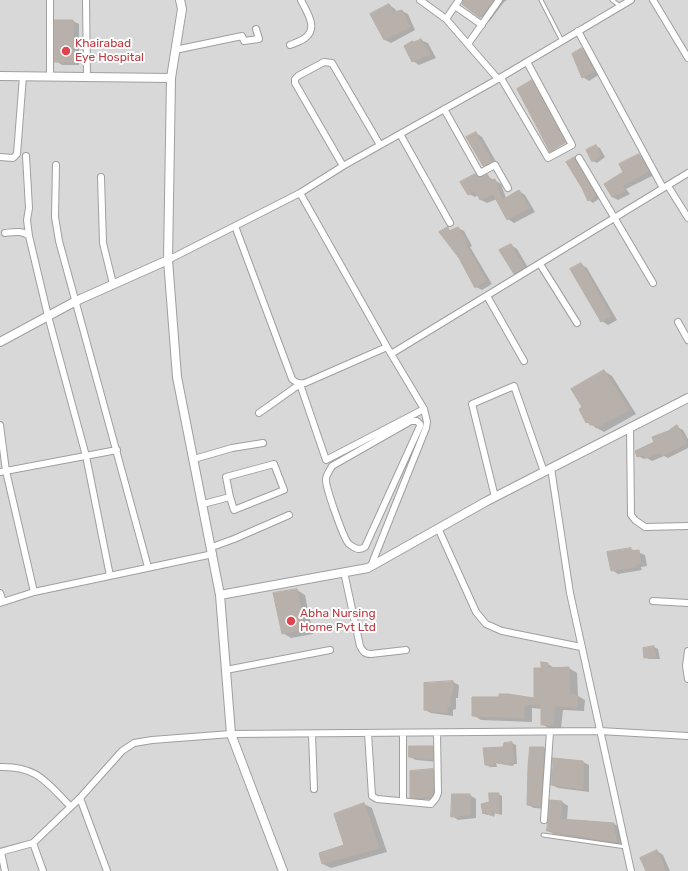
<!DOCTYPE html>
<html>
<head>
<meta charset="utf-8">
<style>
	body { margin:0 }
	canvas { display:block; background:#ebe8e1 }
</style>
</head>
<body>
<canvas width="688" height="871"></canvas>
<script>
const context = document.querySelector('canvas').getContext('2d');
context.lineJoin = 'round';
function fillPath(path, color) {
  context.fillStyle = color;
  context.fill(path, 'evenodd');
}
function strokePath(path, color, width, dash) {
  context.strokeStyle = color;
  context.lineWidth = width;
  context.lineCap = dash ? 'butt' : 'round';
  context.setLineDash(dash || []);
  context.stroke(path);
}
function drawText(font, color, halo, rows, align = 'center') {
  context.font = font + ' Rubik,sans-serif';
  context.lineWidth = 4;
  context.setLineDash([]);
  context.textBaseline = 'middle';
  context.strokeStyle = halo;
  context.fillStyle = color;
  for (const [text, x, y, turn = 0] of rows) {
    context.save();
    context.translate(x, y);
    context.rotate((+turn || 0) * Math.PI / 180);
    context.textAlign = isNaN(turn) ? turn : align;
    if (halo) context.strokeText(text, 0, 0);
    context.fillText(text, 0, 0);
    context.restore();
  }
}
fillPath(new Path2D(`
	M0,0h688v871h-688z`), '#d8d8d8');
fillPath(new Path2D(`
	M465,0h42l-3,2 -15,20 -26,-18z
	M389,5l6,4 2,3 5,-1 6,3 7,16 -24,13 -6,-3 -14,-25z
	M73,21l6,3v41h-17l-6,-4z
	M421,40l7,3 8,15 -17,7 -6,-4 1,-18z
	M582,50l6,3 12,21 -11,7 -6,-4z
	M532,81l8,5 29,53 -15,9v3l16,-10 3,6 -14,9 -9,-5z
	M476,133l6,4 16,28 -8,4 -6,-4z
	M596,146l4,2 5,9 -8,6 -4,-2z
	M639,155l6,3 9,17 -28,14 4,5 -12,6 -6,-3 13,-24z
	M575,158l3,3 22,37 -7,5 -4,-3 -21,-38z
	M487,176l14,8 5,14 13,-7 6,4 10,17 -21,11 -6,-4 -11,-20 -10,4 -6,-3 -3,-5 -3,2 -6,-3 12,-16z
	M458,228l6,3 8,15 -2,1 22,37 -10,6 -6,-3 -28,-58 4,2z
	M511,245l6,4 13,22 -10,6 -6,-4z
	M581,264l6,4 30,52 -9,5 -6,-4z
	M604,371l8,5 24,38 -32,18 -18,-10z
	M677,427l6,3 5,9v9l-20,10 -4,-2 -12,5 -5,-3 -3,1 -6,-3 30,-24z
	M631,549l14,6 2,11 -6,1 1,3 -24,4 -6,-4z
	M297,590l8,5 8,39 -22,4 -8,-5z
	M654,647l4,2 2,10h-11l-4,-2 -1,-8z
	M548,664l8,5 13,-1 8,5 1,23 7,4 -1,11 -21,-1 -2,19h-11l-8,-5v-15l-10,-1v14l-51,-2 -8,-5 62,-16 7,-30z
	M453,682l6,3 -1,13h-2v11l-3,1v6l-22,-3 -6,-3z
	M512,743l4,2 1,19h-3l-1,2 -17,-3 1,4h-7l-4,-2 18,-17z
	M432,747l7,3v12l-23,-2 -6,-3z
	M531,748h13l6,3 -4,58 -12,-1 -6,-3z
	M583,762l6,3v27l-31,-4 -6,-3z
	M433,770l5,3 -2,26 -20,1 -5,-3z
	M498,794l4,2v19l-7,-2 -1,4 -4,-3 -3,1 -4,-2z
	M453,795h17l6,4v19l-18,2 -6,-4z
	M562,802l6,4 -1,14 47,4 6,3v10l2,1v7l-68,-11 -6,-3z
	M364,804l8,4 15,44 -56,16 -8,-4 -3,-11 25,-7z
	M657,851l6,4 7,16h-23z`), '#0003');
const building = new Path2D(`
	M463,0h31l-14,18 -18,-14z
	M389,4l5,8 8,-2 8,17 -26,13 -14,-26z
	M55,20h18v42h-18z
	M421,39l9,15 -18,8 -8,-16 8,-5 2,1z
	M582,48l12,23 -12,7 -10,-24z
	M532,80l34,62 -16,10 -33,-63z
	M476,132l16,30 -9,4 -17,-29z
	M596,145l5,10 -9,7 -6,-12z
	M639,154l10,17 -27,15 3,5 -13,6 -8,-13 19,-12 -4,-8z
	M575,157v3l21,36 -8,5 -6,-13 -16,-26z
	M475,174l5,3 7,-3 4,7 4,-2 7,21 17,-10 10,18 -22,12 -14,-26 -13,6 -5,-9 -7,4 -8,-13z
	M448,227l1,4 9,-4 9,15 -2,1 21,37 -11,8 -16,-30 -20,-26z
	M511,244l13,23 -10,7 -15,-24z
	M581,263l30,53 -10,6 -31,-53z
	M604,370l25,40 -33,18 -3,-3h-3l-2,-4 -2,2 -7,-14 3,-2 -11,-18z
	M677,425l10,18 -25,13 -2,-3 -14,5 -3,-3 -6,2 -2,-6 19,-9 -2,-5 16,-6z
	M631,548v3l8,-1 2,13 -5,1v3l-25,4 -4,-19z
	M297,589l8,40 -23,5 -9,-41z
	M654,646l2,11 -12,1 -1,-10z
	M541,662l7,1v5l21,-1 1,27 7,1v12l-22,-1 -2,19h-12v-20l-17,-1v14l-52,-2v-19h27v-3h9l26,4v-30h7z
	M453,681l-1,14h-2v11l-3,1v6l-23,-3v-27z
	M512,742l2,20h-4l-1,3 -16,-3v3h-8l-2,-17 20,-1 1,-4z
	M409,746h24v13l-24,-2z
	M530,747h14l-4,59 -13,-1 1,-38z
	M553,758l30,3v28l-32,-4z
	M433,769v23l-1,4 -1,1 -21,1v-27z
	M489,793h10v21l-8,-3v5l-5,-4 -3,2 -2,-10 8,-2z
	M452,794h18v21l-19,2z
	M550,800l12,1 -1,18 53,4v11h2v8l-69,-11z
	M364,803l15,45 -57,16 -3,-11 25,-8 -10,-31z
	M657,850l9,21h-20l-6,-13z`);
fillPath(building, '#b8b1ab');
strokePath(building, '#bbafa5', 1);
const service = new Path2D(`
	M541,0l21,41
	M612,0l8,6
	M543,835l83,12`);
const minor = new Path2D(`
	M50,0v76
	M86,0l1,77
	M420,0l26,19 52,60
	M653,0l35,58
	M455,6l27,19
	M446,19l13,-19
	M578,31l85,157
	M468,44l31,-44
	M290,45c5,-2 11,-4 15,-7 14,-10 1,-27 -4,-38
	M175,50l67,-14 2,5 15,-2 -3,-10
	M501,78l47,80 24,-13 -45,-83
	M444,109l36,64 15,-8 13,23
	M400,134l50,89
	M26,156l3,52 -2,12 2,16
	M0,157l13,1 4,-4 6,-78
	M579,158l74,125
	M56,165l-1,52 4,24 89,326
	M343,166l-48,-83v-4l3,-3 26,-14 8,1 48,82
	M101,177l2,66 10,41
	M668,186l20,32
	M300,193l87,154 37,62 3,13 -1,6 -55,138
	M235,226l57,153c4,4 7,5 13,4l82,-36
	M5,233c9,-1 17,-3 24,3l19,80 38,140 24,120
	M168,260l132,-67 43,-27 155,-87 133,-79
	M540,264l37,59
	M487,296l37,65
	M678,322l10,18
	M391,354l297,-181
	M259,413l41,-29 26,76 98,-51
	M411,421h6l3,3v2l-55,121c-6,4 -11,1 -16,-3 -5,-4 -24,-58 -23,-65 0,-4 4,-9 6,-13z
	M0,425l6,46 28,121
	M630,428l1,87 4,5 10,7 43,-1
	M194,459l38,-11 31,-5
	M551,468l19,125 61,278
	M0,472l117,-22
	M495,497l-23,-93 42,-18 30,86
	M203,504l27,-7 -4,-20 48,-13 10,26 -50,20 -4,-13
	M438,528l38,84 10,12 16,7 79,16
	M212,547l22,-8 55,-24
	M344,572l16,74c3,6 5,8 11,8l35,-4
	M0,593l3,9
	M653,601l35,2
	M0,603l34,-11 179,-38
	M688,651l-2,15 2,13
	M226,670l104,-20
	M368,733l4,63 5,3 54,5 5,-6 2,-5 -1,-60
	M312,734l2,55
	M0,767c38,-1 47,16 71,40
	M403,801v-68
	M544,820l6,-88
	M33,843l10,28
	M0,852l33,-9 47,-45
	M1,852l4,19
	M107,871l-27,-73 42,-47 12,-8 18,-3 79,-6 369,-3 88,5`);
const tertiary = new Path2D(`
	M180,0l2,9 -11,69 -3,182 9,117 43,218 11,139 52,137
	M0,76l171,2
	M0,342l76,-41 92,-41
	M220,595l148,-27 119,-67 201,-103`);
strokePath(service, '#9f9f9f', 5);
strokePath(minor, '#9f9f9f', 8);
strokePath(tertiary, '#9f9f9f', 10);
strokePath(service, '#fff', 3);
strokePath(minor, '#fff', 6);
strokePath(tertiary, '#fff', 8);
for (const [x, y, r, color] of [
	[66,51,5,"#e0444e"],
	[291,621,5,"#e0444e"]
]) {
  const dot = new Path2D();
  dot.arc(x, y, r, 0, 2 * Math.PI);
  context.fillStyle = color;
  context.fill(dot);
  strokePath(dot, '#fff', 1.5);
}
drawText('12px', '#be3a42', '#fff', [
	["Khairabad",75,44],
	["Eye Hospital",75,58],
	["Abha Nursing",300,614],
	["Home Pvt Ltd",300,628]
], 'left');
</script>
</body>
</html>
